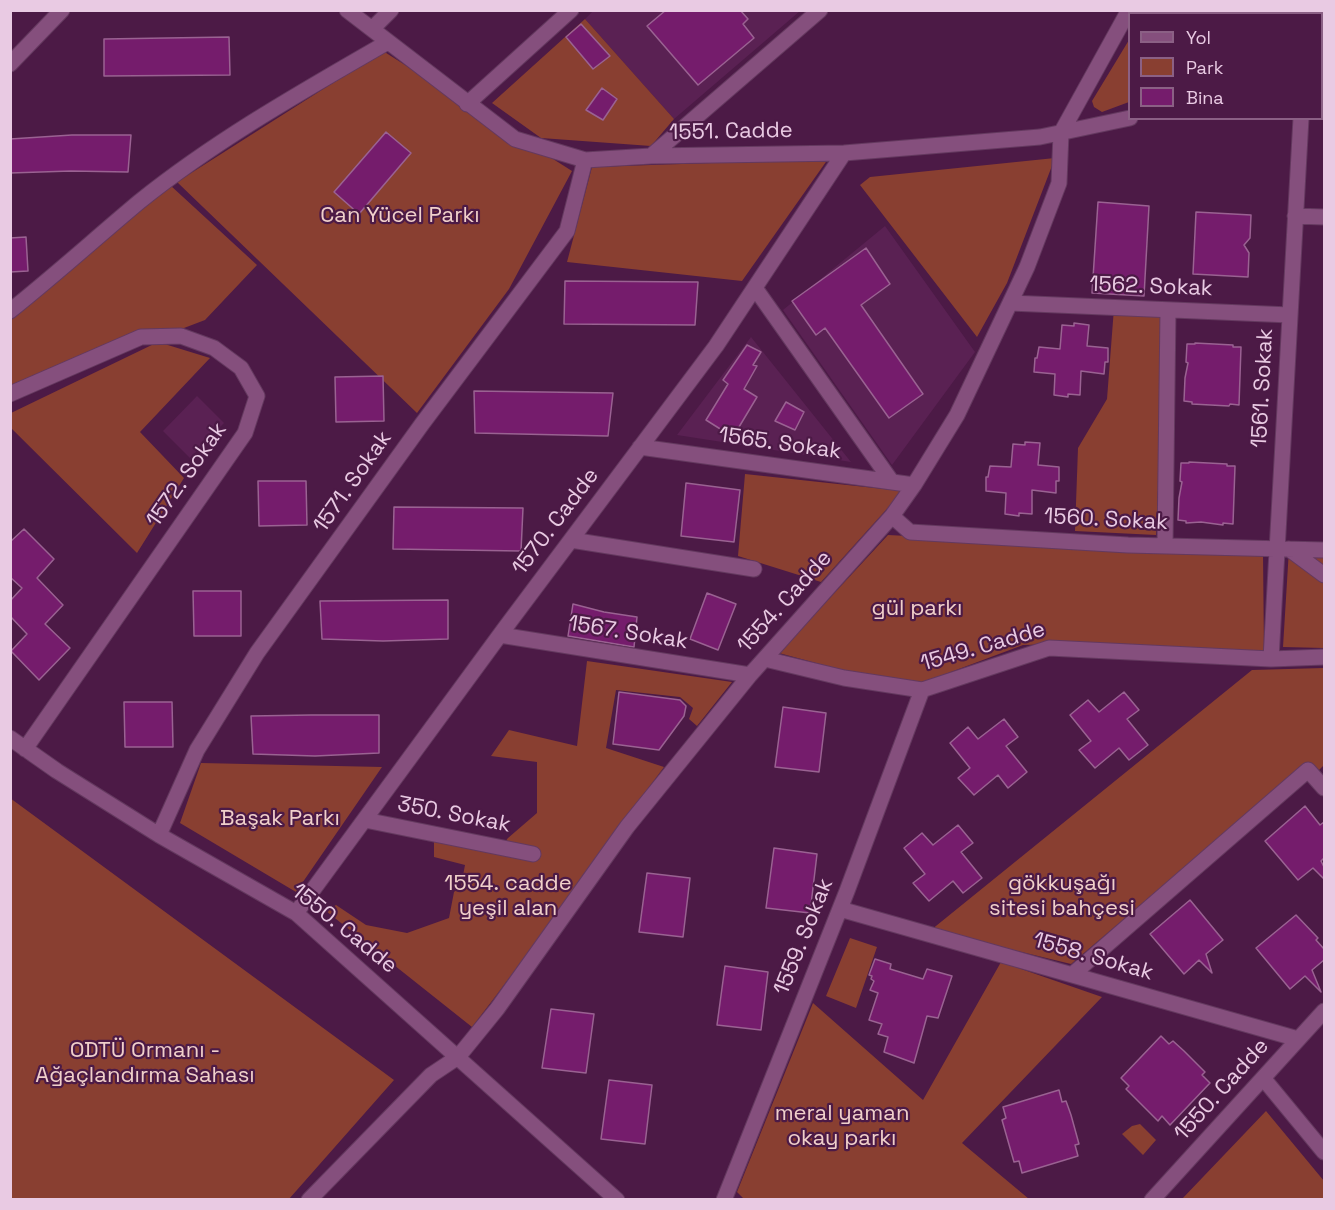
<!DOCTYPE html>
<html>
<head>
<meta charset="utf-8">
<style>
	body { margin:0 }
	#map { position:relative; width:1335px; height:1210px; overflow:hidden; background:#4c1a46; font-family:"Space Grotesk",sans-serif }
	canvas { display:block }
	.frame { position:absolute; inset:0; border:12px solid #e9cae3; pointer-events:none }
	.legend { position:absolute; left:1128px; top:12px; width:195px; height:108px; box-sizing:border-box; background:#4c1a46; border:2px solid #8b6085; margin:0; padding:8px 10px; list-style:none; font-size:18px; color:#e9cae3 }
	.legend li { display:flex; align-items:center; gap:12px; height:30px }
	.legend b { width:30px; border:2px solid #8b6085 }
</style>
</head>
<body>
<div id="map">
<canvas width="1335" height="1210"></canvas>
<div class="frame"></div>
<ul class="legend">
<li><b style="height:8px;background:#854f7d"></b>Yol</li>
<li><b style="height:16px;background:#893f31"></b>Park</li>
<li><b style="height:16px;background:#751c6c"></b>Bina</li>
</ul>
</div>
<script>
const context = document.querySelector('canvas').getContext('2d');
context.lineJoin = 'round';
function fillPath(path, color) {
  context.fillStyle = color;
  context.fill(path, 'evenodd');
}
function strokePath(path, color, width, dash) {
  context.strokeStyle = color;
  context.lineWidth = width;
  context.lineCap = dash ? 'butt' : 'round';
  context.setLineDash(dash || []);
  context.stroke(path);
}
function drawText(font, color, halo, rows, align = 'center') {
  context.font = font + ' "Space Grotesk",sans-serif';
  context.lineWidth = 4.5;
  context.setLineDash([]);
  context.textBaseline = 'middle';
  context.strokeStyle = halo;
  context.fillStyle = color;
  for (const [text, x, y, turn = 0] of rows) {
    context.save();
    context.translate(x, y);
    context.rotate((+turn || 0) * Math.PI / 180);
    context.textAlign = isNaN(turn) ? turn : align;
    if (halo) context.strokeText(text, 0, 0);
    context.fillText(text, 0, 0);
    context.restore();
  }
}
fillPath(new Path2D(`
	M594,10l206,1 -126,108 -89,-100z
	M885,226l90,126 -83,113 -109,-155z
	M751,337l100,125 -174,-27z
	M197,396l27,27 -34,35 -27,-27z`), '#5a2153');
fillPath(new Path2D(`
	M585,19l89,100 -23,27 -110,-8 -49,-35z
	M1129,40v62l-27,10 -8,-5 -2,-6z
	M383,51l189,120 -63,118 -92,124 -240,-231z
	M1055,158l-48,125 -30,54 -117,-152 10,-8z
	M828,159l-86,122 -175,-19 25,-95z
	M170,185l87,80 -52,55 -194,74v-77z
	M1114,308l52,2 -10,225 -81,-4 3,-83 29,-49z
	M158,342l52,16 -70,74 44,46 -47,75 -126,-125v-15z
	M745,474l158,17 -82,91 -83,-26z
	M888,535l375,19 1,98 -167,-9 -74,2 -115,43 -129,-35z
	M1324,548v100l-41,-1 6,-98z
	M587,661l145,21 -35,44 -8,-7 4,-11 -13,-11 -64,-7 -10,58 58,19c-65,86 -126,175 -192,260l-146,-116 10,-6 30,20 41,8 42,-15 5,-26 7,-6 4,-21 -31,-8v-23l66,14 8,-10 29,-25v-51l-46,-6 18,-26 68,16z
	M1324,668v97l-6,6 -12,-7 -235,200 -140,-34 321,-260z
	M201,763l181,4 -86,125 -116,-69z
	M10,798l384,282 -105,119h-278z
	M850,938l27,9 -21,61 -30,-12z
	M1001,962l101,35 -140,146 67,56 -284,1 -8,-8 76,-189 110,97z
	M1266,1111l58,70v18h-142z
	M1140,1124l16,16 -13,15 -21,-21 10,-8z`), '#893f31');
const building = new Path2D(`
	M666,10h74l8,9 -5,5 11,14 -56,47 -51,-59z
	M581,24l29,32 -17,13 -27,-32z
	M229,37l1,38 -126,1v-37z
	M602,88l15,11 -14,21 -17,-10z
	M386,132l25,21 -52,61 -25,-22z
	M72,135h59l-3,37 -57,-1 -61,2v-34z
	M1098,202l51,4 -5,90 -52,-3z
	M1196,212l55,3 -1,23 -6,7 5,8 -1,24 -55,-3z
	M26,237l2,34 -18,1v-34z
	M866,248l24,36 -29,21 62,89 -34,24 -64,-90 -9,7 -24,-34z
	M565,281l133,1 -3,43 -131,-1z
	M1074,323l15,2 -2,21 21,2v14h-3l-1,12 -23,-3 -1,24 -12,-1v3l-14,-2 1,-21 -21,-2 1,-14h2l2,-11 21,2 2,-24 12,1z
	M1195,343l38,2v2h8l-2,58 -9,-1 -1,2 -37,-2v-2l-8,-1 1,-23 3,-15 -2,-1 1,-18h8z
	M747,345l14,7 -8,13 4,1 -13,23 13,8 -24,40 -27,-17 22,-36 -5,-4z
	M383,376l1,45 -48,1 -1,-45z
	M474,391l139,2 -5,43 -133,-3z
	M786,402l18,10 -9,18 -20,-9z
	M1025,442l15,1 -2,22 21,2v14h-3v12l-24,-3v24l-13,-1v3l-14,-2 1,-21 -20,-2v-14h2l2,-11 21,1 2,-23 12,1z
	M1189,462l38,2v2h8l-2,58 -10,-1v2l-22,-3 -15,1v-2l-8,-1 1,-22 3,-16 -2,-1 1,-18h8z
	M258,481h48l1,44 -48,1z
	M686,483l54,7 -6,52 -53,-6z
	M394,507l129,1 -2,43 -128,-2z
	M24,529l30,30 -17,19 26,27 -18,19 25,24 -31,32 -28,-29 16,-17 -17,-18v-15l12,-13 -12,-11v-35z
	M193,591h48v45h-47z
	M707,593l29,11 -18,46 -28,-11z
	M448,600v39l-65,2 -61,-2 -2,-38z
	M573,604l31,8 33,5 -3,30 -66,-11z
	M619,692l61,8 6,6 -2,10 -25,34 -46,-6z
	M1124,692l15,18 -12,9 21,26 -19,15 -10,-12 -24,20 -16,-18 12,-9 -21,-26 18,-15 11,12z
	M124,702h48l1,45h-48z
	M783,707l43,6 -7,59 -44,-5z
	M311,715h68v38l-64,3 -62,-2 -2,-38z
	M1004,719l14,18 -12,9 21,26 -19,16 -10,-13 -24,20 -16,-17 12,-10 -20,-25 18,-16 10,12z
	M1305,806l15,19 4,-3v36l-3,3 3,6v12l-11,-11 -15,12 -33,-39z
	M958,825l15,18 -12,9 21,26 -19,15 -10,-12 -24,20 -16,-18 12,-9 -21,-26 18,-15 11,12z
	M774,848l43,6 -7,59 -44,-5z
	M647,873l43,5 -7,59 -44,-5z
	M1190,900l33,40 -17,14 6,19 -13,-13 -15,14 -34,-40z
	M1296,915l22,23 -2,2 8,9v11l-12,10 9,22 -16,-16 -15,13 -34,-41z
	M875,959l16,5 -1,5 33,10 4,-10 25,7 -14,42 -11,-2 -13,47 -30,-11 4,-15 -10,-3 4,-10 -13,-4 9,-27 -8,-3 4,-9 -3,-2 1,-3 -3,-1z
	M725,966l43,6 -7,58 -44,-5z
	M551,1009l43,5 -8,59 -44,-5z
	M1161,1036l8,8 4,-3 11,10 21,21 -3,3 8,8 -40,42 -8,-9 -4,5 -32,-32 3,-3 -8,-8z
	M609,1080l43,5 -7,59 -44,-5z
	M1059,1090l3,12 4,-1 5,14 8,29 -4,1 3,11 -56,17 -3,-12 -5,1 -12,-42 4,-2 -3,-11z`);
fillPath(building, '#751c6c');
strokePath(building, '#9a6292', 1.5);
const minor = new Path2D(`
	M347,10l168,129 70,21 66,-4 193,-3 196,-16 90,-19
	M1223,14l2,-4
	M372,29l19,-19
	M10,64l52,-54
	M1322,92h2
	M467,104l104,-94
	M651,156l169,-146
	M1295,216l29,1
	M755,288l137,194
	M1010,303l280,12
	M10,311c44,-35 86,-73 129,-109 77,-62 164,-111 249,-160
	M10,394l131,-57 40,-1 33,12 27,20 16,28 -12,37 -220,316
	M640,447l274,38
	M892,516l18,16 218,13 196,5
	M571,540l183,29
	M1165,546l3,-236
	M1289,549l35,26
	M500,635l250,40
	M765,659l79,19 78,12 127,-42 222,11 53,-2
	M1271,659l30,-541
	M10,738l47,33 102,64 137,78 321,287
	M365,820l168,34
	M159,835l38,-85 60,-97 165,-229 145,-193 18,-71
	M840,909l458,130
	M296,913l209,-285 211,-282 128,-193
	M1073,974l235,-204 16,18
	M1263,1078l61,74
	M309,1200l122,-125 27,-18 39,-48 130,-182 123,-152 142,-159 22,-31 43,-70 70,-148 32,-84 2,-50 68,-123
	M724,1200l123,-309 75,-201
	M1152,1200l172,-189`);
strokePath(minor, '#64395f', 17);
strokePath(minor, '#854f7d', 15);
drawText('22px', '#e9cae3', '#4c1a46', [
	["1551. Cadde",731,132,-1],
	["1562. Sokak",1151,287,2],
	["1561. Sokak",1263,388,-87],
	["1565. Sokak",780,444,8],
	["1572. Sokak",187,475,-55],
	["1571. Sokak",353,482,-55],
	["1560. Sokak",1106,520,3],
	["1570. Cadde",556,522,-53],
	["1554. Cadde",785,602,-48],
	["1567. Sokak",628,633,9],
	["1549. Cadde",983,647,-16],
	["350. Sokak",454,815,11],
	["1550. Cadde",344,929,39],
	["1559. Sokak",804,937,-68],
	["1558. Sokak",1093,957,16],
	["1550. Cadde",1222,1090,-48]
]);
drawText('22px', '#f0d0ca', '#4c1a46', [
	["Can Yücel Parkı",400,216],
	["gül parkı",917,609],
	["Başak Parkı",280,819],
	["1554. cadde",508,884],
	["yeşil alan",508,909],
	["gökkuşağı",1062,884],
	["sitesi bahçesi",1062,909],
	["ODTÜ Ormanı -",145,1051],
	["Ağaçlandırma Sahası",145,1076],
	["meral yaman",842,1114],
	["okay parkı",842,1139]
]);
</script>
</body>
</html>
